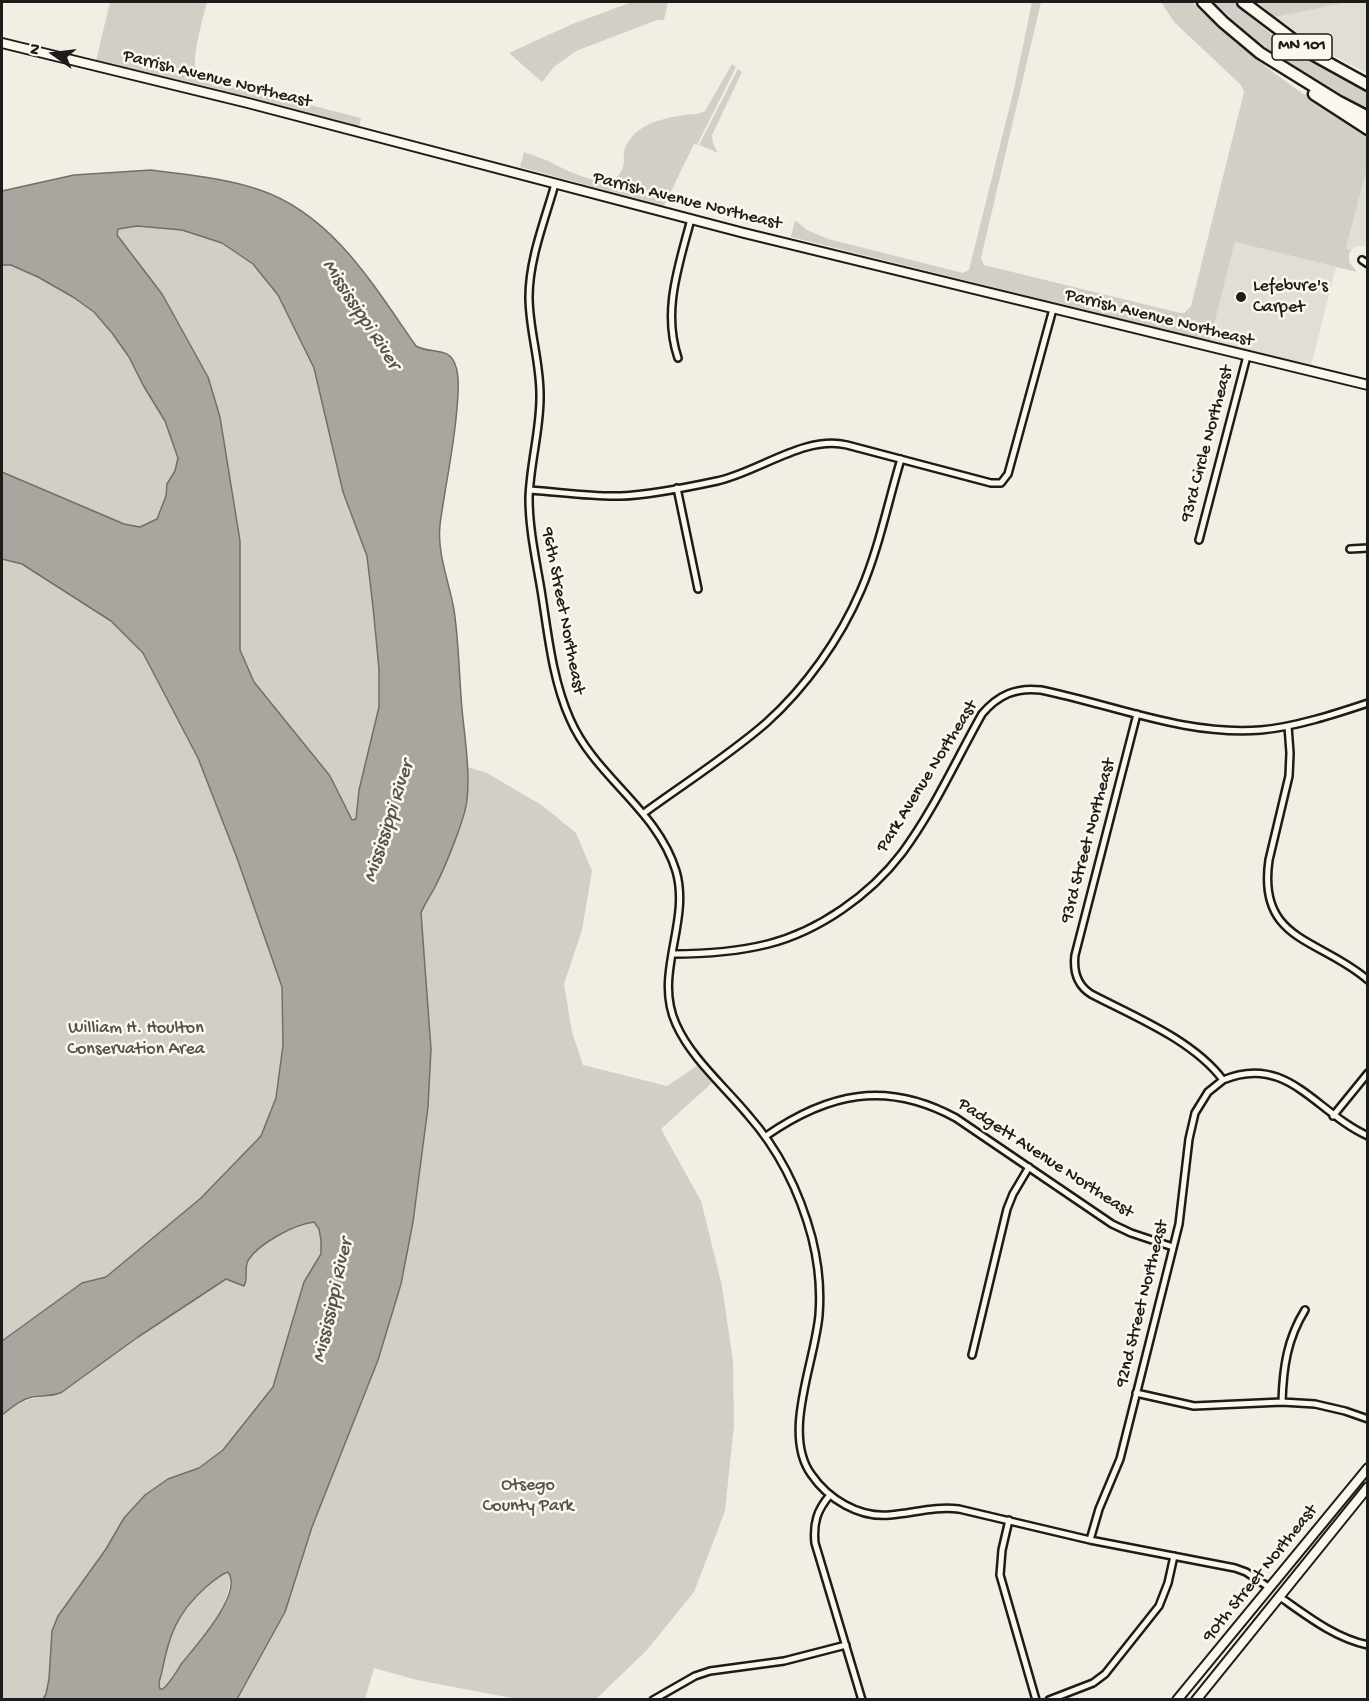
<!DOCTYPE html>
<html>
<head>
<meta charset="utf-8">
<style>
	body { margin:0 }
	#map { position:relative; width:1369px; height:1701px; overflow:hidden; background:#f2eee4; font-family:"Gochi Hand",sans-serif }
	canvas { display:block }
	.frame { position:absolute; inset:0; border:3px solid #1c1c1c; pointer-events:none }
	.north { position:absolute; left:24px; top:24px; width:60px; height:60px; -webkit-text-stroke:4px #fbf7ec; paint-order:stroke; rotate:284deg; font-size:16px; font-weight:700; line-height:24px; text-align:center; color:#1c1c1c }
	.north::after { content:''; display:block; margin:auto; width:21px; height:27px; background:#1c1c1c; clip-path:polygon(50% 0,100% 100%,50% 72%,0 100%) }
</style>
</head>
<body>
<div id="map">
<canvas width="1369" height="1701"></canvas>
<div class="frame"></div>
<div class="north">N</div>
</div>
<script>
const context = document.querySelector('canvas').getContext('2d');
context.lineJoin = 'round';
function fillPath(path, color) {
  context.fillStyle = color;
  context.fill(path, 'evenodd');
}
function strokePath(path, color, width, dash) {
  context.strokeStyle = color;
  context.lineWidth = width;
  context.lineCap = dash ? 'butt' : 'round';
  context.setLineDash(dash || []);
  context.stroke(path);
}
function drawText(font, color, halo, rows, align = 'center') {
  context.font = font + ' "Gochi Hand",sans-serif';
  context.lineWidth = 5;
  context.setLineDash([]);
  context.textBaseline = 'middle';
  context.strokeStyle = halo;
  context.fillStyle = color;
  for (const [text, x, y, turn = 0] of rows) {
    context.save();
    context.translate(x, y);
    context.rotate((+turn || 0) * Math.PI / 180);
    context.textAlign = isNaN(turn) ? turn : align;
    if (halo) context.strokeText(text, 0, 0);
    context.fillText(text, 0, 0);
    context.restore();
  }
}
fillPath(new Path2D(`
	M1349,2h18v71l-37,-19 -55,-37z
	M1367,168v78h-11l-5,4 -5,-2z
	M1235,242l101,25 -25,99 -101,-25z`), '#e2ded5');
fillPath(new Path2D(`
	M110,2h97c-4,17 -17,58 -10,74l164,42 -2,9 -263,-66z
	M632,2h36l-4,18h-7l-81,31 -22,16 -12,15 -33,-29 61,-28z
	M1032,2h9l-60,256 3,7 196,48h4l7,-7 53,-214 -3,-7 -67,-63 -13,-20h31c52,52 111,95 175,131v35l-21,80 5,2 -2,4v8l8,10 -122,-30 -25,99 -419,-104 4,-17 12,10 21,9 135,34 6,-3 45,-181z
	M1213,2h21c39,38 86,65 133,90v19c-58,-28 -107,-66 -154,-109z
	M1257,2h92l-74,15z
	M732,64l4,3 -39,78 -3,-1 -30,62 -144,-39 4,-15c7,3 15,5 22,8 17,8 68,38 77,7 2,-5 0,-9 1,-14 0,-8 9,-18 15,-23 13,-9 28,-12 44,-15 8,-1 14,0 22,-4z
	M738,69l4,3 -30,63 1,8 5,10 -19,-8z
	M137,226l45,4 40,13 31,21 25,31 36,73 29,124 24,64 6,51 6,62v38l-20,83 -3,29 -4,1 -23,-44 -75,-94 -14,-32v-109l-20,-124 -12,-40 -46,-83 -45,-59 1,-6z
	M2,265h9l27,12 35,20 21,15 18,21 17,24 14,28 22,36 13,37 -3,13 -8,13 -1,12 -9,23 -17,8 -16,-3 -122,-52z
	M2,559l20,5 89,57 32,32 55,105 39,100 45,129 1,58 -7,53 -15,38 -60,62 -95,79 -21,5 -83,59z
	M468,767l19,6 56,33 33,27 16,38 -10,59 -18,54 8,48 11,33 84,21 33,-22 14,17 -53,48 40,72 21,85 11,75 1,64 -9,86 -31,81 -48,59 -50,48h-79l-100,-19 -43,-12 -9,31 -128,1 48,-88 27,-85 66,-167 23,-76 12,-62 15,-115 3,-58 -10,-136 3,-10 12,-19 24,-59 7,-23z
	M314,1222l5,7 2,11v14l-17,28 -31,105 -50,63 -24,18 -31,11 -23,16 -21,23 -18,31 -48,67 -6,15 -3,48 -3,15 -3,5 -41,1v-285c16,-12 26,-18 47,-18l177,-118 8,1 5,5 7,-3c0,-8 -1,-16 3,-23 11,-16 46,-35 65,-37z
	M228,1572l3,5c-5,38 -27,58 -48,86 -7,9 -11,19 -20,26h-3c-3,-7 1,-11 2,-18 7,-36 15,-58 43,-82 7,-7 14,-13 23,-17z`), '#d2cfc6');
const water = new Path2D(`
	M151,170c36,5 75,8 109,20 73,25 114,96 156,156 16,9 34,-1 40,21 4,12 2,28 1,41 -3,40 -12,78 -17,117 -3,29 9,56 14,85 5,33 5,66 8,99 3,31 8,60 5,91 -2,19 -22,67 -31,85 -5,10 -11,18 -15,28l10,136 -3,58 -15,115 -12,62 -23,76 -66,167 -27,85 -48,87h-194l3,-5 3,-15 3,-48 6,-15 48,-67 18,-31 21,-23 23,-16 31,-11 24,-18 50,-63 31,-105 17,-28v-14l-2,-11 -5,-7c-19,2 -54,21 -65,37 -6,8 0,18 -5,27l-18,-7 -88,58 -76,55c-10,5 -19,3 -30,5 -12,3 -21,11 -30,18v-74l80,-58 24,-6 95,-79 60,-62 15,-38 7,-53 -1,-58 -45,-129 -39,-100 -55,-105 -32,-32 -89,-57 -20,-5v-87l122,52 16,3 17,-8 9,-23 1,-12 8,-13 3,-13 -13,-37 -22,-36 -14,-28 -17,-24 -18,-21 -21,-15 -35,-20 -27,-12h-9v-74l72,-16zM137,226l45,4 40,13 31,21 25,31 36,73 29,124 24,64 6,51 6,62v38l-20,83 -3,29 -4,1 -22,-44 -76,-94 -14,-32v-109l-20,-124 -12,-40 -46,-83 -45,-59 1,-6zM228,1572c16,21 -33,75 -46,91 -6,9 -11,19 -19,26h-3c-3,-7 1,-11 2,-18 7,-36 15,-58 43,-83 7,-6 14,-13 23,-16z`);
fillPath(water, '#a9a6a0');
strokePath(water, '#716f6b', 1.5);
const minor = new Path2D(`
	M555,184c-10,36 -26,75 -26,113 0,34 12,67 11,101 0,33 -10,66 -11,100 0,31 7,62 12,92 7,43 11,89 29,129 25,58 87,90 106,152 15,51 -23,103 0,153 15,34 48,62 72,91 31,35 52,78 64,123 6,24 9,52 7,77 -4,47 -37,118 -8,159 17,25 48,44 79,41 24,-2 45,-9 69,-6l131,31 145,28 11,4 24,16
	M1362,260l6,4
	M678,358c-16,-47 1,-93 13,-139
	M677,488l21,101
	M530,490c30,2 61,7 91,6 28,-1 68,-9 96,-15 42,-9 87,-46 130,-36l144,38h10l7,-9 45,-165
	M1199,540l48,-184
	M1350,549l18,-1
	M1137,714l-62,241c-2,17 2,30 16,39 44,23 102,46 132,86 64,-27 92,32 145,56
	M1288,726l2,27 -1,23 -20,84c-12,82 51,78 99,120
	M644,813c41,-30 84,-57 122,-90 40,-36 74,-84 95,-133 18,-42 27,-88 40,-131
	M672,954c32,0 64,-2 96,-10 51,-13 102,-49 134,-91 32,-43 54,-93 80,-139 16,-19 34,-27 59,-24 73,15 145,46 220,40 34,-3 74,-16 107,-27
	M1333,1116l35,-43
	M766,1136c62,-43 120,-56 190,-18l156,106 19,9 42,14
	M972,1355l35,-146 6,-15 16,-27
	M1136,1393l58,13 88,-4 33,2 30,7 23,8
	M1282,1402c1,-34 5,-63 23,-92
	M830,1495c-13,15 -17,28 -15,48l47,157
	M1009,1520l-7,30 -2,25 36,125
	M1090,1540l9,-31 21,-50 50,-199 9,-36 10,-85 6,-26 13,-21 15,-12
	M1280,1597c27,19 55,41 88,48
	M653,1700l42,-24 15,-5 74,-10 62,-16
	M1049,1700l44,-17 12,-9 54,-68 9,-23 6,-27`);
const secondary = new Path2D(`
	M2,43l246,60 496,130 624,152
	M1177,1700l191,-232
	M1196,1700l172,-213`);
const motorway = new Path2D(`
	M1203,2l20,20 37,31 79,49 29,15
	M1243,2l69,52 56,31
	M1314,94l54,35`);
strokePath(minor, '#1c1c1c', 10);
strokePath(secondary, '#1c1c1c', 12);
strokePath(motorway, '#1c1c1c', 15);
strokePath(minor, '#fbf7ec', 5);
strokePath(secondary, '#fbf7ec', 8);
strokePath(motorway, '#fbf7ec', 10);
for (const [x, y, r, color] of [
	[1241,297,6,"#1c1c1c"]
]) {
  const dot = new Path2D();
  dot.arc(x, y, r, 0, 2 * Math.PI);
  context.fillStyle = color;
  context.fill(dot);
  strokePath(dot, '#fbf7ec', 2);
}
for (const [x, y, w] of [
	[1302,47,60]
]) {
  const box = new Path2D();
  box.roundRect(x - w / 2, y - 13, w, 26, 4.5);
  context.fillStyle = '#fbf7ec';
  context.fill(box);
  strokePath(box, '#1c1c1c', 1.5);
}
drawText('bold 16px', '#1c1c1c', null, [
	["MN 101",1302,47]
]);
drawText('18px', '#1c1c1c', '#fbf7ec', [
	["Parrish Avenue Northeast",217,80,14],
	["Parrish Avenue Northeast",687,202,14],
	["Parrish Avenue Northeast",1159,319,14],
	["93rd Circle Northeast",1208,444,-75],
	["96th Street Northeast",562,611,79],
	["Park Avenue Northeast",928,777,-58],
	["93rd Street Northeast",1089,841,-75],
	["Padgett Avenue Northeast",1045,1159,33],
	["92nd Street Northeast",1143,1304,-76],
	["90th Street Northeast",1261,1574,-51]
]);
drawText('18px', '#1c1c1c', '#fbf7ec', [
	["Lefebvre's",1253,287],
	["Carpet",1253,308]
], 'left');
drawText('18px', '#53524f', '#fbf7ec', [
	["William H. Houlton",136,1029],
	["Conservation Area",136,1050],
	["Otsego",528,1486],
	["County Park",528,1507]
]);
drawText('italic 20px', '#545351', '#fbf7ec', [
	["Mississippi River",360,315,57],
	["Mississippi River",390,822,-72],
	["Mississippi River",334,1301,-77]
]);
</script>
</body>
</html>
